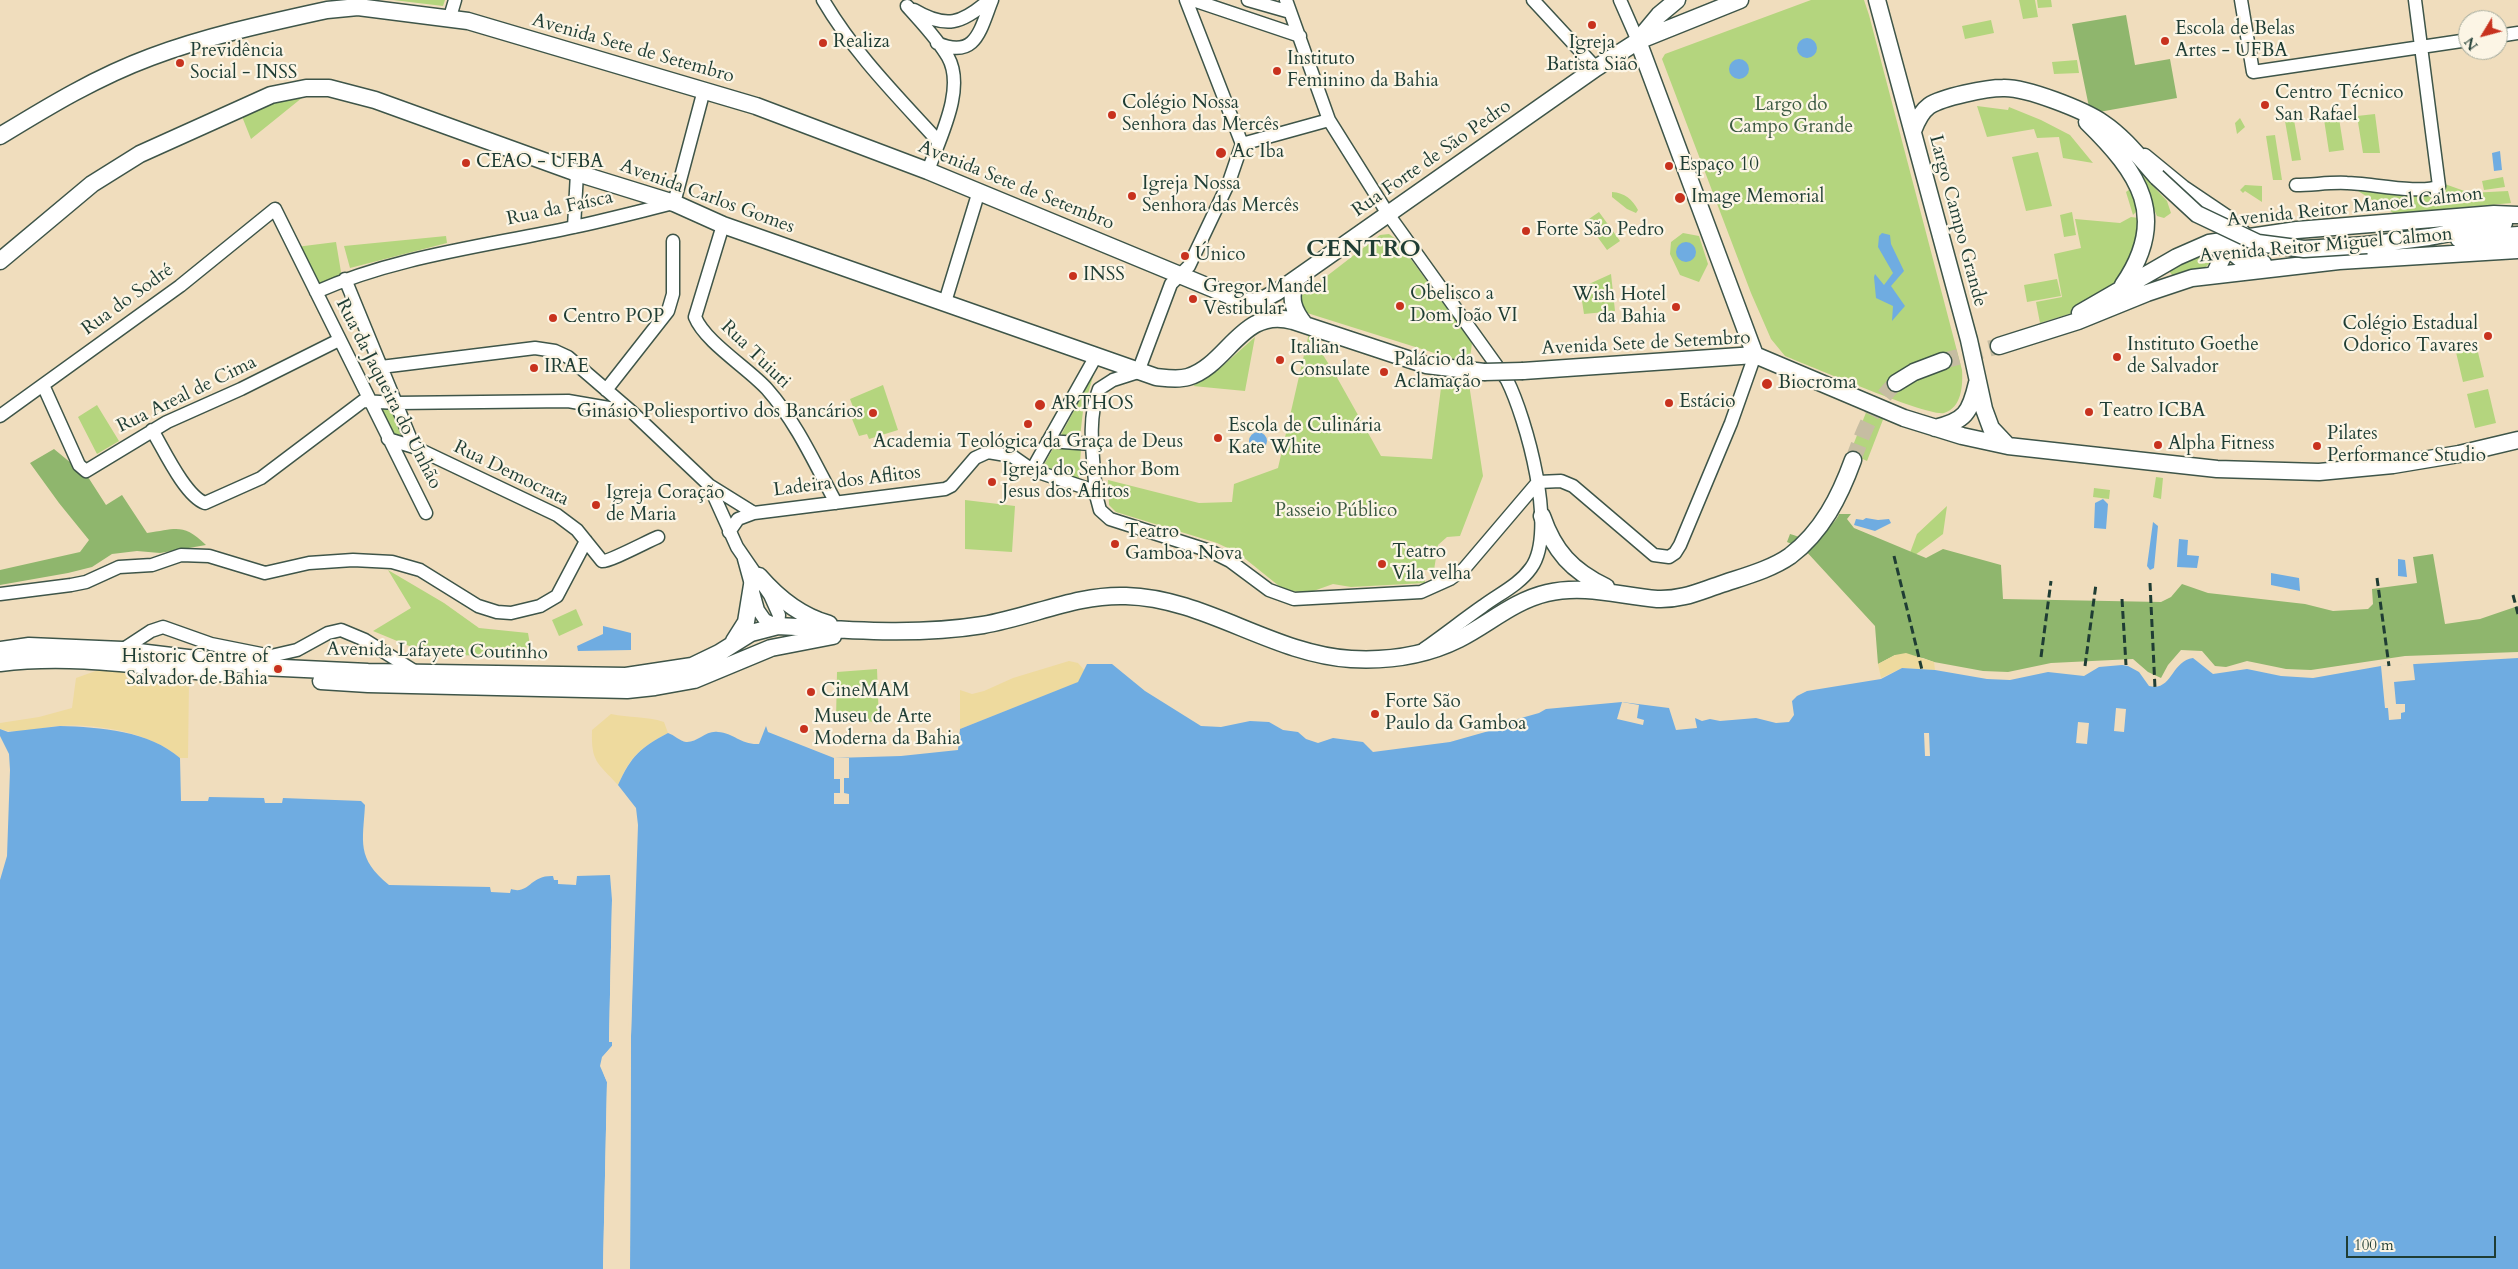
<!DOCTYPE html>
<html>
<head>
<meta charset="utf-8">
<style>
	body { margin:0 }
	#map { position:relative; width:2518px; height:1269px; overflow:hidden; background:#f0ddbd; font-family:Cardo,serif }
	canvas { display:block }
	.north { position:absolute; left:2458px; top:10px; width:50px; height:50px; box-sizing:border-box; background:#fcf5e5; border:1px solid #a4ab9e; border-radius:50%; rotate:233deg; font-size:14px; font-weight:700; line-height:20px; text-align:center; color:#1f3d34 }
	.north::after { content:''; display:block; margin:auto; width:18px; height:22px; background:#c8321e; clip-path:polygon(50% 0,100% 100%,50% 72%,0 100%) }
	.scale { position:absolute; left:2346px; top:1236px; width:150px; height:22px; box-sizing:border-box; border:2px solid #1f3d34; border-top:0; padding-left:6px; font-size:15px; line-height:18px; white-space:nowrap; color:#1f3d34; -webkit-text-stroke:4px #fcf5e5; paint-order:stroke }
</style>
</head>
<body>
<div id="map">
<canvas width="2518" height="1269"></canvas>
<div class="north">N</div>
<div class="scale">100 m</div>
</div>
<script>
const context = document.querySelector('canvas').getContext('2d');
context.lineJoin = 'round';
function fillPath(path, color) {
  context.fillStyle = color;
  context.fill(path, 'evenodd');
}
function strokePath(path, color, width, dash) {
  context.strokeStyle = color;
  context.lineWidth = width;
  context.lineCap = dash ? 'butt' : 'round';
  context.setLineDash(dash || []);
  context.stroke(path);
}
function drawText(font, color, halo, rows, align = 'center') {
  context.font = font + ' Cardo,serif';
  context.lineWidth = 4.5;
  context.setLineDash([]);
  context.textBaseline = 'middle';
  context.strokeStyle = halo;
  context.fillStyle = color;
  for (const [text, x, y, turn = 0] of rows) {
    context.save();
    context.translate(x, y);
    context.rotate((+turn || 0) * Math.PI / 180);
    context.textAlign = isNaN(turn) ? turn : align;
    if (halo) context.strokeText(text, 0, 0);
    context.fillText(text, 0, 0);
    context.restore();
  }
}
fillPath(new Path2D(`
	M393,0h52l-2,6z
	M1811,0h53l5,15 93,355c1,14 0,38 -18,43 -16,4 -136,-48 -159,-57l-14,-17 -20,-46 -89,-234 3,-5z
	M2019,0h16l3,17 -15,2z
	M2037,0h14l1,7 -14,1z
	M1991,20l3,13 -29,6 -3,-13z
	M2077,60l2,13 -25,1 -2,-12z
	M308,93l-57,46 -10,-25 17,-8z
	M1977,106l31,4 1,-3 32,13 29,15 23,28 -30,-5 -4,-21 -22,1 -3,-9 -47,8z
	M2338,112l6,38 -15,2 -6,-39z
	M2375,114l5,39h-17l-6,-37z
	M2240,118l5,9 -8,7 -2,-11z
	M2294,120l7,40 -9,1 -7,-40z
	M2275,135l7,45h-9l-7,-44z
	M2038,152l14,54 -26,5 -14,-54z
	M2133,165l34,36 4,12 -7,5 -7,-2z
	M2503,177l2,10 -21,3 -2,-9z
	M2442,183l28,10 38,-2 3,12 -116,11 -45,-28z
	M2245,185l17,1v16l-17,-11 -2,2 -3,-3z
	M2130,189l6,1 -2,11 3,10 -4,4 -7,-23z
	M1612,192c13,1 20,7 26,18l-2,3 -9,-4 -15,-12z
	M1599,212l21,29 -13,9 -21,-29z
	M2072,212l4,23 -12,2 -4,-22z
	M2131,217l8,1 4,16 -23,50 -51,30 -29,9 -4,-21 26,-5 -8,-43 27,-6 -6,-29 45,4z
	M1683,233l16,3 9,28 -9,18 -19,-7 -10,-21 1,-12z
	M1389,234l8,6 75,103 -2,15 -7,4 -159,-50 -4,-12 1,-4 79,-61z
	M446,236l1,7 -97,25 -6,-22z
	M336,242l6,36 -26,11 -20,-42z
	M2207,249l8,2c-3,19 -25,26 -43,24l-3,-4 3,-5z
	M1611,274l4,37 -31,3 -4,-26z
	M2057,279l4,17 -34,6 -3,-17z
	M1309,333l26,41 46,82 51,3 10,-79 27,4 14,92 -23,60 -13,1 -9,8 -4,25h-10l1,13 -74,4 -18,-3 -25,9 -24,-3 -46,-37 -21,-10 -101,-31 -7,-7 -1,-25 91,23 33,-1 2,-18 44,-16z
	M1255,337l-10,54 -52,-5 24,-15z
	M2476,344l8,33 -21,5 -8,-34z
	M1094,373l-11,38 -3,26h-20z
	M883,385l15,45 -29,9 -2,-5 -8,2 -9,-22 5,-2 -5,-13z
	M2488,389l8,34 -21,5 -8,-34z
	M372,403l23,3 14,37 -19,-6z
	M97,405l22,36 -22,13 -19,-37z
	M1867,410l17,7 -17,44 -17,-8z
	M1054,447l27,2 -2,29 -38,-8z
	M2156,477l7,1 -2,21 -8,-2z
	M2094,488l16,2 -1,9 -16,-2z
	M965,500l50,6 -3,46 -47,-3z
	M1947,506l-4,28 -36,27 10,-27z
	M388,570l56,33 35,25 49,5 4,23 -101,-1 -58,-24 38,-23z
	M576,609l7,16 -24,11 -7,-16z
	M877,669l2,53 -43,-2 1,-48z`), '#b4d57e');
fillPath(new Path2D(`
	M2126,15l9,50 35,-6 7,39 -78,14 -10,-5 -17,-83z
	M54,449l34,28 18,28 16,-10 25,38c30,-4 36,-10 59,12l-46,8 -23,-2 -25,3 -20,13 -24,6 -68,12v-15l80,-18 9,-12 -30,-37 -29,-40z
	M1839,514h12l-4,5 7,9 72,30 17,-9 58,16 2,34 158,3 10,-5 11,-13 26,9 97,11 28,7 35,-2 5,-5 -1,-15 45,-6 -4,-26 20,-3 12,70 35,-5 38,-13v46l-113,4 -94,14 -25,-1 -39,-8 -21,6 -11,-1 -13,-15 -21,-1 -13,15 -7,13 -13,-6 -15,-13 -82,4 -43,9 -25,-1 -49,-9 -11,-4 -28,-3 -17,9 -3,-38 -71,-77 -17,-7 3,-8c4,1 11,4 16,4 11,-2 30,-14 33,-24z`), '#8fb66d');
fillPath(new Path2D(`
	M1906,653l28,9 1,8 -33,-2 -21,10 -3,-14 17,-9z
	M1069,661l9,2 7,8 -6,11 -119,47v-39l12,4 12,-3 29,-13z
	M104,668l85,13 -1,77h-8c-30,-26 -84,-35 -123,-32 -18,2 -40,9 -57,3v-6l39,-6 33,-9 4,-30z
	M611,714c18,4 35,2 53,8l4,11c-28,15 -37,22 -50,52 -21,-23 -27,-23 -26,-55z`), '#eeda9e');
fillPath(new Path2D(`
	M1797 48a10 10 0 1 1 20 0a10 10 0 1 1-20 0Z
	M1729 69a10 10 0 1 1 20 0a10 10 0 1 1-20 0Z
	M2500,151l2,19 -8,1 -2,-18z
	M1882,233l8,2 1,9 13,27 -13,15 14,20 -13,15 1,-15 -17,-8 -2,-21 1,-3 9,11 9,-12 -15,-26 1,-11z
	M1676 252a10 10 0 1 1 20 0a10 10 0 1 1-20 0Z
	M1249 441a9 9 0 1 1 18 0a9 9 0 1 1-18 0Z
	M2103,499l5,5 -2,25 -12,-1 1,-25z
	M1866,518l12,2 11,-1 2,4 -16,8 -21,-6 2,-6 7,1z
	M2153,522l5,4 -4,42 -4,2 -3,-4z
	M2179,539l9,1 -1,15 12,1 -2,12 -20,-1z
	M2398,559l7,1 2,17 -9,-1z
	M2271,573l28,5 1,13 -29,-6z
	M603,626l28,7v17l-53,1 -1,-5 26,-12z
	M2193,658l20,16 34,-5 34,7 32,2 68,-12 137,-8v611h-1888l1,-233 7,-211 -2,-17 -18,-23c14,-30 22,-37 50,-52 6,2 12,8 18,9 11,1 20,-12 32,-10 16,1 23,13 41,12l7,-18 2,6 66,26 67,-2 57,-6 2,-21 118,-47 9,-18h25l33,27 56,35 20,1 29,-6 19,1 14,8 15,2 8,7 12,4 15,-5 30,4 10,10 77,-10 46,-13 11,-7 32,-9 7,-4 76,-7 47,6 7,22 21,-2 -2,-10 7,3 8,-2 10,2 36,-3 20,5 13,-1 5,-7 -2,-14 5,-5 10,-5 74,-12 21,-11 33,2 52,9 23,1 38,-8 36,4 15,-9 23,-2 6,1 11,6 10,14c23,6 22,-25 44,-28z
	M60,726c40,1 89,5 120,32l1,43h27l1,-4 55,1 1,5h17l1,-5 78,3 4,4c-2,37 -9,53 24,80l101,2 1,5 19,1 1,-4c18,6 19,-14 42,-13l1,4h4v4l18,1 1,-9 33,-1 2,25 -3,141 3,1v4c-14,16 -12,18 -5,36l-4,187h-603v-540l8,3z`), '#6face1');
fillPath(new Path2D(`
	M2413,663l2,17 -21,2 2,22h9v8l-4,1v6l-12,1 -1,-12h-3l-4,-42z
	M1622,702l17,3 -2,13 7,2 -1,5 -26,-6z
	M2116,708l10,1 -2,23 -10,-1z
	M2078,722l11,1 -2,21 -11,-1z
	M1924,733h5l1,23h-5z
	M0,736l9,18 1,16 -3,86 -7,24z
	M834,758h15v20h-5v15l5,1v10h-15v-11h6v-14h-6z
	M612,900l2,1 -3,138 3,2v5l-9,11 -2,9 7,16 -5,187h-2l4,-187 -7,-16 2,-9 10,-11v-4h-3z
	M632,901l2,1 -3,134 -1,233h-2v-233z`), '#f0ddbd');
strokePath(new Path2D(`
	M1943,361l56,-15
	M1853,460c11,-29 20,-56 43,-77`), '#c6bda2', 16, [16, 8]);
const minor = new Path2D(`
	M823,0c31,53 74,96 115,141
	M1186,0l56,144
	M1193,0l107,36
	M1248,0l42,12
	M1286,0l43,120 59,94 119,166c19,38 51,151 24,188 -12,17 -32,26 -48,38 -20,14 -39,29 -59,43
	M1533,0l63,68
	M1620,0l18,41
	M2241,0l12,72 215,-32
	M907,6c14,16 30,32 41,51 18,32 -9,82 -20,114
	M914,10c32,19 48,14 75,-10
	M450,17l5,-17
	M2498,36l20,-3
	M937,43c39,17 43,-13 55,-43
	M1242,144l87,-24
	M2145,155l39,32 46,31 17,17
	M2296,185c17,0 34,-3 51,-2 21,0 76,12 92,3l-24,-186
	M723,225l-28,92c10,25 53,51 72,72 30,34 48,75 69,114
	M574,227l3,-54
	M345,279l69,168
	M316,292c81,-36 171,-46 258,-65 33,-7 67,-16 100,-24l30,-113
	M945,302l34,-111
	M381,367l154,-19 20,3 13,6 64,55 77,73 28,62 33,48 9,20 -1,11 -13,-6 -7,-10 -14,-51
	M43,385l36,80 7,6 81,-49 74,-33 98,-49
	M606,390l62,-79 5,-17v-53
	M0,416l180,-130 95,-77 151,304
	M152,430c11,18 33,66 53,73l56,-25 102,-77 33,2 172,-2 64,11
	M388,439l26,8 143,68 20,15 25,31c7,1 46,-20 56,-24
	M1048,441l44,3
	M1032,470l64,-114
	M1538,482l23,-1 12,5 81,69 15,2 6,-4 5,-8 51,-122 24,-68
	M709,485l45,28
	M1096,495l4,15 10,9 100,32 20,10 39,29 25,9 127,-7 29,-13 14,-10 74,-87
	M729,532l9,-13 16,-6 191,-24 6,-3 24,-28 13,-6 24,4 20,14 54,18 10,7c-2,-34 -10,-74 3,-106l14,-9 25,-8 33,-88 18,-18 40,-84 13,-38
	M0,594l71,-9 15,-3 33,-15 33,-2 29,-10 28,1 56,17 44,-10 44,-3 39,2 28,8 58,36 19,6 14,1 29,-7 17,-10 29,-55
	M122,650l29,-19 12,-4 48,17 60,12 26,-6 31,-17 13,-3 24,10 51,32`);
const major = new Path2D(`
	M1877,0l92,340 15,69 7,19 17,18
	M1639,39l20,-24 18,-15
	M1638,41l117,314
	M2087,122c52,51 83,95 36,163
	M1913,131c3,-8 9,-20 16,-25 13,-9 58,-18 74,-18 23,-1 81,22 100,35 21,14 37,35 54,54
	M0,136c49,-30 97,-59 151,-79 56,-21 117,-34 176,-47l31,-3 110,14 288,85 172,65 317,131 15,-1 17,-9 319,-224 42,-27 102,-41
	M2249,237l-13,9v9l7,6 20,2
	M2459,239l59,-4
	M2209,243l9,4 5,9 -9,19
	M2367,245l62,-8 75,-14
	M0,261l92,-77 48,-30 131,-59 35,-7h23l46,12 202,73 97,30 49,22 433,152c10,1 22,3 32,0 40,-12 54,-71 105,-56l133,44 58,7
	M1296,279c-7,20 -3,31 9,46
	M2080,313l97,-56 32,-14 88,-13 197,-16 24,1
	M1999,346l79,-25 69,-28 45,-15 147,-17 179,-11
	M1523,371l232,-16 149,63 58,18 46,10 209,23 102,3 74,-7 66,-11 59,-14
	M1896,383l18,-11 29,-11
	M1935,428c30,-7 35,-15 42,-45
	M1542,516c12,35 30,55 64,71
	M759,576c19,22 41,40 70,48
	M734,641l12,-19 6,-37
	M0,650l29,-4 93,4 140,17 106,5 258,4 66,-10 27,-13 32,-20 27,-7c68,4 137,10 205,-1 48,-8 94,-31 143,-29 79,2 146,58 225,63 37,2 74,-3 108,-20 30,-15 54,-38 88,-46 38,-9 73,3 110,6 24,1 41,-7 62,-14 23,-8 51,-15 71,-29 32,-24 50,-60 63,-96
	M0,663c77,-10 153,5 229,11
	M321,681l47,3 259,6 28,-3 39,-7 77,-32 62,-12`);
strokePath(minor, '#3e5549', 15);
strokePath(major, '#3e5549', 19);
strokePath(minor, '#fff', 12);
strokePath(major, '#fff', 16);
strokePath(new Path2D(`
	M1894,556l28,114
	M2377,578l12,88
	M2150,583l5,105
	M2513,595l5,19
	M2122,599l4,66
	M2041,657l10,-76
	M2085,666l11,-82`), '#1f3d34', 3, [8, 4]);
const majorBridge = new Path2D(`
	M2157,177l40,37 61,29 46,6 63,-4
	M1484,372l39,-1`);
strokePath(majorBridge, '#3e5549', 19, []);
strokePath(majorBridge, '#fff', 16);
for (const [x, y, r, color] of [
	[1592,25,5,"#c8321e"],
	[2165,41,5,"#c8321e"],
	[823,43,5,"#c8321e"],
	[180,63,5,"#c8321e"],
	[1277,71,5,"#c8321e"],
	[2265,105,5,"#c8321e"],
	[1112,115,5,"#c8321e"],
	[1221,153,6,"#c8321e"],
	[466,163,5,"#c8321e"],
	[1669,166,5,"#c8321e"],
	[1132,196,5,"#c8321e"],
	[1680,198,6,"#c8321e"],
	[1526,231,5,"#c8321e"],
	[1185,256,5,"#c8321e"],
	[1073,276,5,"#c8321e"],
	[1193,299,5,"#c8321e"],
	[1400,306,5,"#c8321e"],
	[1676,307,5,"#c8321e"],
	[553,318,5,"#c8321e"],
	[2488,336,5,"#c8321e"],
	[2117,357,5,"#c8321e"],
	[1280,360,5,"#c8321e"],
	[534,368,5,"#c8321e"],
	[1384,372,5,"#c8321e"],
	[1767,384,6,"#c8321e"],
	[1669,403,5,"#c8321e"],
	[1040,405,6,"#c8321e"],
	[2089,412,5,"#c8321e"],
	[873,413,5,"#c8321e"],
	[1028,424,5,"#c8321e"],
	[1218,438,5,"#c8321e"],
	[2158,445,5,"#c8321e"],
	[2317,446,5,"#c8321e"],
	[992,482,5,"#c8321e"],
	[596,505,5,"#c8321e"],
	[1115,544,5,"#c8321e"],
	[1382,564,5,"#c8321e"],
	[278,669,5,"#c8321e"],
	[811,692,5,"#c8321e"],
	[1375,714,5,"#c8321e"],
	[804,729,5,"#c8321e"]
]) {
  const dot = new Path2D();
  dot.arc(x, y, r, 0, 2 * Math.PI);
  context.fillStyle = color;
  context.fill(dot);
  strokePath(dot, '#fcf5e5', 2);
}
drawText('19px', '#1f3d34', '#fcf5e5', [
	["Escola de Belas",2175,30],
	["Artes - UFBA",2175,52],
	["Realiza",833,43],
	["Igreja",1592,44,"center"],
	["Batista Sião",1592,66,"center"],
	["Previdência",190,52],
	["Social - INSS",190,74],
	["Instituto",1287,60],
	["Feminino da Bahia",1287,82],
	["Centro Técnico",2275,94],
	["San Rafael",2275,116],
	["Colégio Nossa",1122,104],
	["Senhora das Mercês",1122,126],
	["Ac Iba",1232,153],
	["CEAO - UFBA",476,163],
	["Espaço 10",1679,166],
	["Igreja Nossa",1142,185],
	["Senhora das Mercês",1142,207],
	["Image Memorial",1691,198],
	["Forte São Pedro",1536,231],
	["Único",1195,256],
	["INSS",1083,276],
	["Gregor Mandel",1203,288],
	["Vestibular",1203,310],
	["Obelisco a",1410,295],
	["Dom João VI",1410,317],
	["Wish Hotel",1666,296,"right"],
	["da Bahia",1666,318,"right"],
	["Centro POP",563,318],
	["Colégio Estadual",2478,325,"right"],
	["Odorico Tavares",2478,347,"right"],
	["Instituto Goethe",2127,346],
	["de Salvador",2127,368],
	["Italian",1290,349],
	["Consulate",1290,371],
	["Palácio da",1394,361],
	["Aclamação",1394,383],
	["IRAE",544,368],
	["Biocroma",1778,384],
	["Estácio",1679,403],
	["ARTHOS",1051,405],
	["Teatro ICBA",2099,412],
	["Ginásio Poliesportivo dos Bancários",863,413,"right"],
	["Escola de Culinária",1228,427],
	["Kate White",1228,449],
	["Pilates",2327,435],
	["Performance Studio",2327,457],
	["Academia Teológica da Graça de Deus",1028,443,"center"],
	["Alpha Fitness",2168,445],
	["Igreja do Senhor Bom",1002,471],
	["Jesus dos Aflitos",1002,493],
	["Igreja Coração",606,494],
	["de Maria",606,516],
	["Teatro",1125,533],
	["Gamboa Nova",1125,555],
	["Teatro",1392,553],
	["Vila velha",1392,575],
	["Historic Centre of",268,658,"right"],
	["Salvador de Bahia",268,680,"right"],
	["CineMAM",821,692],
	["Forte São",1385,703],
	["Paulo da Gamboa",1385,725],
	["Museu de Arte",814,718],
	["Moderna da Bahia",814,740]
], 'left');
drawText('19px', '#1f3d34', '#fcf5e5', [
	["Avenida Sete de Setembro",633,49,16],
	["Rua Forte de São Pedro",1432,159,-35],
	["Avenida Sete de Setembro",1016,186,22],
	["Avenida Carlos Gomes",707,197,20],
	["Avenida Reitor Manoel Calmon",2355,208,-6],
	["Rua da Faísca",560,209,-12],
	["Largo Campo Grande",1957,221,75],
	["Avenida Reitor Miguel Calmon",2326,246,-5],
	["Rua do Sodré",128,300,-36],
	["Avenida Sete de Setembro",1646,344,-3],
	["Rua Tuiuti",755,355,44],
	["Rua da Jaqueira do Unhão",388,394,63],
	["Rua Areal de Cima",187,395,-26],
	["Rua Democrata",511,474,26],
	["Ladeira dos Aflitos",847,482,-7],
	["Avenida Lafayete Coutinho",437,652,1]
]);
drawText('19px', '#3d5b43', '#fcf5e5', [
	["Largo do",1791,106],
	["Campo Grande",1791,128],
	["Passeio Público",1336,512]
]);
context.letterSpacing = '1px';
drawText('bold 24px', '#1f3d34', '#fcf5e5', [
	["CENTRO",1364,250]
]);
context.letterSpacing = '0px';
</script>
</body>
</html>
